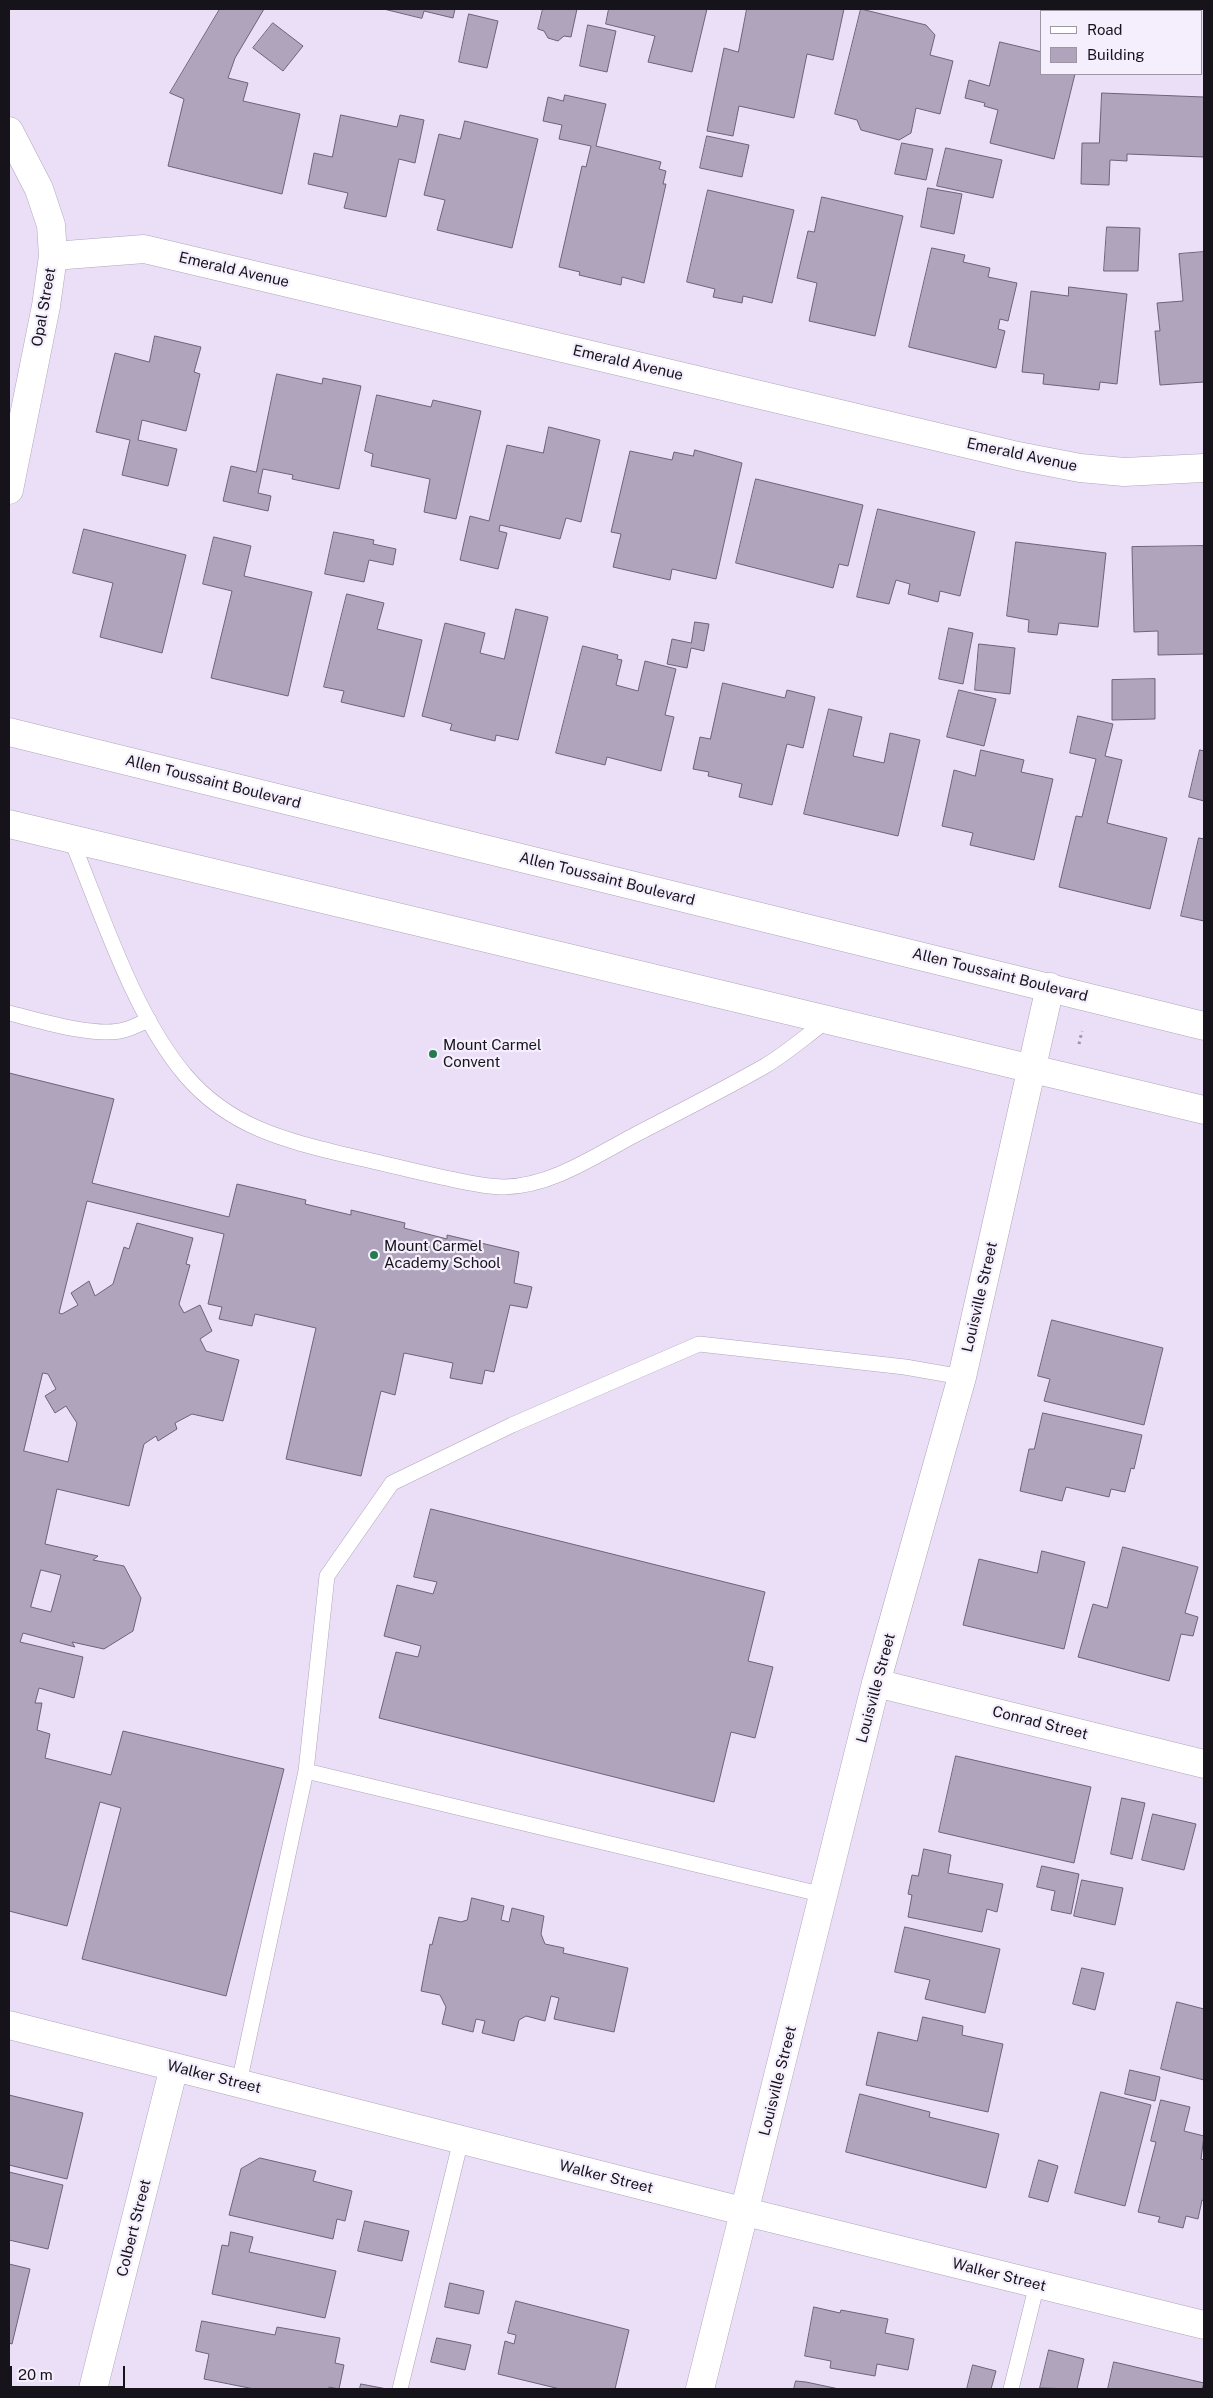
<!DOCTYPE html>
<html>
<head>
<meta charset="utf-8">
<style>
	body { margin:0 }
	#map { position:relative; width:1213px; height:2398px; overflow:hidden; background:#ebdff7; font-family:"Public Sans",sans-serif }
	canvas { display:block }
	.frame { position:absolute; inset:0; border:10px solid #17131b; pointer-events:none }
	.legend { position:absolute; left:1040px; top:10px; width:162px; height:65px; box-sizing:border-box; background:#f5effd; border:1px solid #9c97a3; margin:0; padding:6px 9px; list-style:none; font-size:15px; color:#17131b }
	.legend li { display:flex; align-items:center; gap:10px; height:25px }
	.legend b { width:25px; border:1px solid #9c97a3 }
	.scale { position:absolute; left:10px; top:2366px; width:115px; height:22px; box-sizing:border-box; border:2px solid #17131b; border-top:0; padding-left:6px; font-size:15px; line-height:18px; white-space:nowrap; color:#17131b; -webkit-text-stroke:4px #f5effd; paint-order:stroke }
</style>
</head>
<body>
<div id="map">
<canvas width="1213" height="2398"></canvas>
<div class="frame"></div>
<ul class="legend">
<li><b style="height:6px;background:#fff"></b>Road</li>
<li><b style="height:14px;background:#afa4bb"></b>Building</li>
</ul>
<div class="scale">20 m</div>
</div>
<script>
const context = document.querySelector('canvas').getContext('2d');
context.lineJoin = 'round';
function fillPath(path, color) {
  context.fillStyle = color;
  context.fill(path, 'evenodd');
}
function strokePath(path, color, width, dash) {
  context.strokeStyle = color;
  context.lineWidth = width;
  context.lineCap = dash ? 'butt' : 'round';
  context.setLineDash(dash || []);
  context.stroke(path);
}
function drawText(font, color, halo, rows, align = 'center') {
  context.font = font + ' "Public Sans",sans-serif';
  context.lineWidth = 4.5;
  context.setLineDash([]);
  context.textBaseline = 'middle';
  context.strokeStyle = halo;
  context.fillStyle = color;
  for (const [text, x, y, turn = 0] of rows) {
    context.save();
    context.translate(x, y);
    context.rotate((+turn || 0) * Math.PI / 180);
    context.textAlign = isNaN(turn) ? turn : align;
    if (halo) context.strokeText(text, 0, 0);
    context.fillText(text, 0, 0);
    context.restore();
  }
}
const building = new Path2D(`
	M220,9h44l-29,49 -7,20 20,5 -5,18 57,13 -18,80 -114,-28 16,-67 -14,-6z
	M384,9h71l-2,9 -29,-7 -2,7z
	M543,9h34l-6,28 -7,-1 -6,5 -10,-3 -4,-7 -6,-2z
	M609,9h98l-15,63 -44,-10 7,-26 -49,-12z
	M747,9h97l-11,51 -26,-6 -13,64 -55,-12 -6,30 -26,-5 17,-83 14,4z
	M861,9l65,16 9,10 -5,20 23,6 -13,53 -24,-6 -5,25 -12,7 -38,-10 -4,-10 -22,-6z
	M469,14l29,7 -11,47 -28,-6z
	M273,23l30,23 -20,25 -30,-23z
	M588,25l28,6 -9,41 -27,-6z
	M1000,42l42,10v22h33l-21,85 -64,-16 8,-33 -14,-4 1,-3 -20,-5 4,-18 20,6z
	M1102,93l102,4v60l-77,-3v7l-17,-1 -1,25 -28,-1 1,-41h17z
	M565,95l41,9 -10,42 65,16 -2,7 7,2 -3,13h3l-22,99 -22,-6 -1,8 -42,-10 1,-3 -21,-5 23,-101 4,1 5,-21 -32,-7 3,-14 -19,-4 5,-24 15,4z
	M341,115l56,12 3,-12 24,5 -9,43 -16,-4 -13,58 -42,-9 4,-15 -40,-9 6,-31 18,4z
	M465,121l73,18 -26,109 -75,-18 8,-30 -21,-5 15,-61 21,5z
	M707,136l42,9 -7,32 -42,-9z
	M902,143l31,6 -7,31 -31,-6z
	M946,148l56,12 -9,38 -56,-12z
	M928,188l34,6 -8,40 -33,-7z
	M708,190l86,20 -22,93 -29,-7 -1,7 -29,-6 2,-8 -28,-7z
	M822,197l81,19 -28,120 -66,-15 8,-38 -20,-5 11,-47 6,1z
	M1107,227l33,1 -2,43h-34z
	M932,248l33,7 -2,7 27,6 -2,9 29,6 -9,38 -8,-2 -2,10 7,2 -9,37 -87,-21z
	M1204,252v130l-44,3 -5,-54h5l-3,-28 26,-2 -4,-47z
	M1069,287l58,7 -10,90 -17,-2 -1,8 -56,-6 1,-10 -22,-2 9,-81 37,5z
	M155,336l46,11 -7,25 6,2 -14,57 -44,-11 -4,20 39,9 -9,37 -46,-11 8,-35 -34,-8 19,-79 34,9z
	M277,374l45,10 1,-6 38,8 -22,103 -47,-10 1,-4 -30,-6 -5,24 13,3 -3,15 -45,-10 8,-35 25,6z
	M377,395l54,12 2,-7 48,11 -25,108 -32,-7 6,-33 -59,-13 2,-12 -8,-3z
	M549,427l51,13 -19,82 -15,-4 -6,21 -60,-14 -1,6 8,2 -9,36 -38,-9 10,-44 19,5 18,-76 36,8z
	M695,450l47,13 -26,116 -44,-10 -2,11 -57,-13 8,-33 -10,-2 19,-81 42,9 2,-8 19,4z
	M756,479l107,26 -15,61 -9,-2 -6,24 -97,-25z
	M878,509l97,23 -15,64 -20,-5 -2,11 -30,-8 2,-10 -14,-4 -7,24 -32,-7z
	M84,529l102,26 -24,98 -62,-16 13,-54 -40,-10z
	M334,532l40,8 -1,4 23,5 -3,16 -24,-5 -5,22 -39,-8z
	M214,537l37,9 -7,30 68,16 -24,104 -77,-18 21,-87 -29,-7z
	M1016,542l90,11 -8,74 -39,-4 -2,12 -29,-3 1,-12 -22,-4z
	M1204,546v108l-46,1v-24l-24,1 -2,-85z
	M347,594l37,9 -7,26 45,11 -18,77 -63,-15 3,-11 -20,-4z
	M516,609l32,8 -30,123 -22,-5 -1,6 -45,-11 2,-6 -30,-8 23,-93 40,10 -5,20 24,6z
	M695,622l14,2 -5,27 -13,-3 -4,20 -20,-4 5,-25 19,4z
	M949,628l24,5 -10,51 -24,-5z
	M979,644l36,4 -5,46 -35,-4z
	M583,646l35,9 -1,4 5,1 -6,25 22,6 7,-30 31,8 -11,46 9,2 -13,54 -54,-14 -2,8 -49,-12z
	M1155,679v40l-43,1v-40z
	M723,683l62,15 2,-8 28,7 -12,51 -16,-4 -15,61 -33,-8 3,-13 -34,-8 1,-4 -16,-3 7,-32 10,2z
	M959,690l37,9 -12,47 -37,-9z
	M829,709l33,8 -9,39 31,7 6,-30 30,7 -22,96 -94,-22z
	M1078,716l35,8 -8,32 17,4 -15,63 60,15 -17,71 -91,-22 17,-71 6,1 14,-58 -26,-6z
	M981,750l43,10 -3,12 32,7 -19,81 -64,-15 3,-12 -31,-7 12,-56 21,6z
	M1200,750l4,1v50l-15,-4z
	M1199,838l5,1v82l-23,-5z
	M9,1073l105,26 -22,84 137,34 8,-33 69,16 -1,4 46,11v-5l54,13 -1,5 43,11v-4l72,17 -5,31 18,4 -5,21 -17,-3 -16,67 -9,-2 -3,14 -32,-6 3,-15 -49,-10 -9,42 -14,-4 -20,85 -75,-17 30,-131 -61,-14 -3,12 -33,-7 3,-12 -14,-3 16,-70 -137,-33 -28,112 3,1 16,-9 -7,-12 18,-12 6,15 18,-12 11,-37 5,2 8,-26 56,15 -7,26 4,1 -11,39 5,9 16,-8 12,26 -12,8 6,12 33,9 -16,61 -31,-7 -17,9 2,6 -19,12 -2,-5 -12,8 -15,62 -72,-17 -12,55 53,12 -5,4 31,6 17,32 -8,33 -29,18 -32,-7 3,5 -52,-14 -3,9 63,15 -9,41 -35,-10 -4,15h7l-5,27 13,4 -5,24 66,17 12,-44 161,38 -58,227 -144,-37 39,-151 -21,-6 -33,124 -58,-15zM43,1373l5,1 8,15 -11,7 10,17 11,-7 11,17 -9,39 -44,-11zM41,1570l20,5 -10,37 -20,-5z
	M1052,1320l111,28 -19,77 -100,-24 6,-22 -12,-3z
	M1043,1413l99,22 -8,34 -3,-1 -6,24 -14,-3 -2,8 -43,-10 -4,14 -42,-10 9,-42h5z
	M431,1509l334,83 -17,69 25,6 -18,71 -24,-6 -17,70 -335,-84 17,-66 22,5 3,-11 -37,-10 13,-51 36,9 4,-12 -23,-5z
	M1123,1547l75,20 -13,46 13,4 -5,19 -12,-2 -12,47 -91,-24 15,-53 14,4z
	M1042,1551l43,11 -21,87 -101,-24 16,-66 58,14z
	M956,1756l135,31 -17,76 -135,-31z
	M1122,1798l23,5 -13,56 -21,-5z
	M1153,1814l43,10 -12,46 -42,-10z
	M924,1849l27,6 -3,18 55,11 -6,28 -10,-3 -5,23 -74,-15 4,-22 -4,-1 4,-19 6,1z
	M1042,1866l37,8 -8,40 -20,-4 4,-19 -18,-4z
	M1082,1880l41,8 -8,37 -41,-9z
	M472,1898l32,8 -3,14 8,2 3,-14 32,8 -3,18 4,10 19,4 -1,5 65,15 -14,64 -60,-13 5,-21 -8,-2 -6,25 -19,-5 -7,4 -5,21 -32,-8 3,-12 -9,-2 -3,13 -31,-8 4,-17 -6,-12 -19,-4 9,-47 2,1 7,-28 22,5 6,-2z
	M905,1927l95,22 -15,64 -60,-14 5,-19 -35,-8z
	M1082,1968l22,5 -9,37 -22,-6z
	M1177,2002l27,7v71l-43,-11z
	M923,2017l40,9 -1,9 41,9 -15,68 -122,-27 12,-53 39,9z
	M1130,2070l30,7 -5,24 -30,-7z
	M1101,2092l50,13 -26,101 -50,-13z
	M860,2094l70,18 -1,5 70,17 -13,54 -140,-36z
	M9,2095l74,18 -16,66 -58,-14z
	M1161,2100l29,7 -6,24 20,5 -3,23 3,1v41l-2,-1 -4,19 -12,-3 -3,12 -25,-6 2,-5 -22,-5 18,-70 -5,-1z
	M260,2158l56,13 -3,10 39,10 -7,30 -8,-2 -4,20 -104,-24 12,-46z
	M1039,2160l19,6 -10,36 -19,-5z
	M9,2172l54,13 -15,64 -39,-9z
	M365,2221l44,10 -7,30 -44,-10z
	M231,2232l22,5 -4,15 87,19 -11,47 -113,-24 10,-49 6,1z
	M9,2264l21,5 -18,75 -3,-1z
	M450,2283l34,8 -5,23 -34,-7z
	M516,2301l113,29 -14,59h-55l-62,-15 7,-33 9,3 2,-9 -8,-2z
	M814,2307l26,6 1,-3 47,9 -3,14 29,6 -6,31 -31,-6 -2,12 -45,-8 1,-7 -26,-5z
	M202,2321l73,14 2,-8 63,11 -5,25 9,2 -5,24 -10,-2v2h-75l-50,-10 5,-25 -13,-3z
	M437,2338l34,7 -6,25 -34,-8z
	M1049,2350l35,9 -7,30 -37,-1z
	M1114,2362l90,21 -2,6h-94z
	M973,2365l23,6 -5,18h-24z
	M796,2381l10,1 33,7h-45z
	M361,2384l26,5h-27z`);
fillPath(building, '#afa4bb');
strokePath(building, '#6d6378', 1);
const lane = new Path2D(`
	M71,839c31,75 63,176 115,237 44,51 98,64 160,79 32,7 63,15 95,22 20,4 43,10 63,10 46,-1 88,-29 127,-50 44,-23 90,-46 134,-71 22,-13 42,-31 63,-46
	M9,1013c29,7 86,25 115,17 8,-2 17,-7 25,-10
	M306,1771l518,124
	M239,2083l67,-312 21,-195 65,-93 120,-58 187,-81 206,23 57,10
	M400,2389l61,-249
	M1011,2389l26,-105`);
const street = new Path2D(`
	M9,131l30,58 12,36 2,31 -7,50 -37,184
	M53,256l91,-7 874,207 62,12 44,4 80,-4
	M876,1683l328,81
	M9,2025l737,187 458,113
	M93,2389l81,-322
	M700,2389l176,-706 86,-306 88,-390`);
const secondary = new Path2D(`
	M9,732l1195,294
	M9,824l1195,286`);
strokePath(lane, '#b0a5bb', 16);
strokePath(street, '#b0a5bb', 29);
strokePath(secondary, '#b0a5bb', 29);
strokePath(new Path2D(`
	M1079,1044l3,-13`), '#9b92a4', 3, [2.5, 4]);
strokePath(lane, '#fff', 15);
strokePath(street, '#fff', 28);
strokePath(secondary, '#fff', 28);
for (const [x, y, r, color] of [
	[433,1054,5,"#237b4f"],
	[374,1255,5,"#237b4f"]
]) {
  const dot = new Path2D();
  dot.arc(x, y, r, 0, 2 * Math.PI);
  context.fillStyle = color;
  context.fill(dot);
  strokePath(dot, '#f5effd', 2);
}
drawText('15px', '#17131b', '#f5effd', [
	["Emerald Avenue",234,270,13],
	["Opal Street",44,307,-80],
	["Emerald Avenue",628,363,13],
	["Emerald Avenue",1022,455,12],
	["Allen Toussaint Boulevard",213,782,14],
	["Allen Toussaint Boulevard",607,879,14],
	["Allen Toussaint Boulevard",1000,975,14],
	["Louisville Street",980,1297,-77],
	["Louisville Street",876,1688,-75],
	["Conrad Street",1040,1723,14],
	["Walker Street",214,2077,14],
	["Louisville Street",778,2081,-76],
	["Walker Street",606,2177,14],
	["Colbert Street",134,2228,-76],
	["Walker Street",999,2275,14]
]);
drawText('15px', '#17131b', '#f5effd', [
	["Mount Carmel",443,1045],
	["Convent",443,1062],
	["Mount Carmel",384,1246],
	["Academy School",384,1263]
], 'left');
</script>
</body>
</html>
